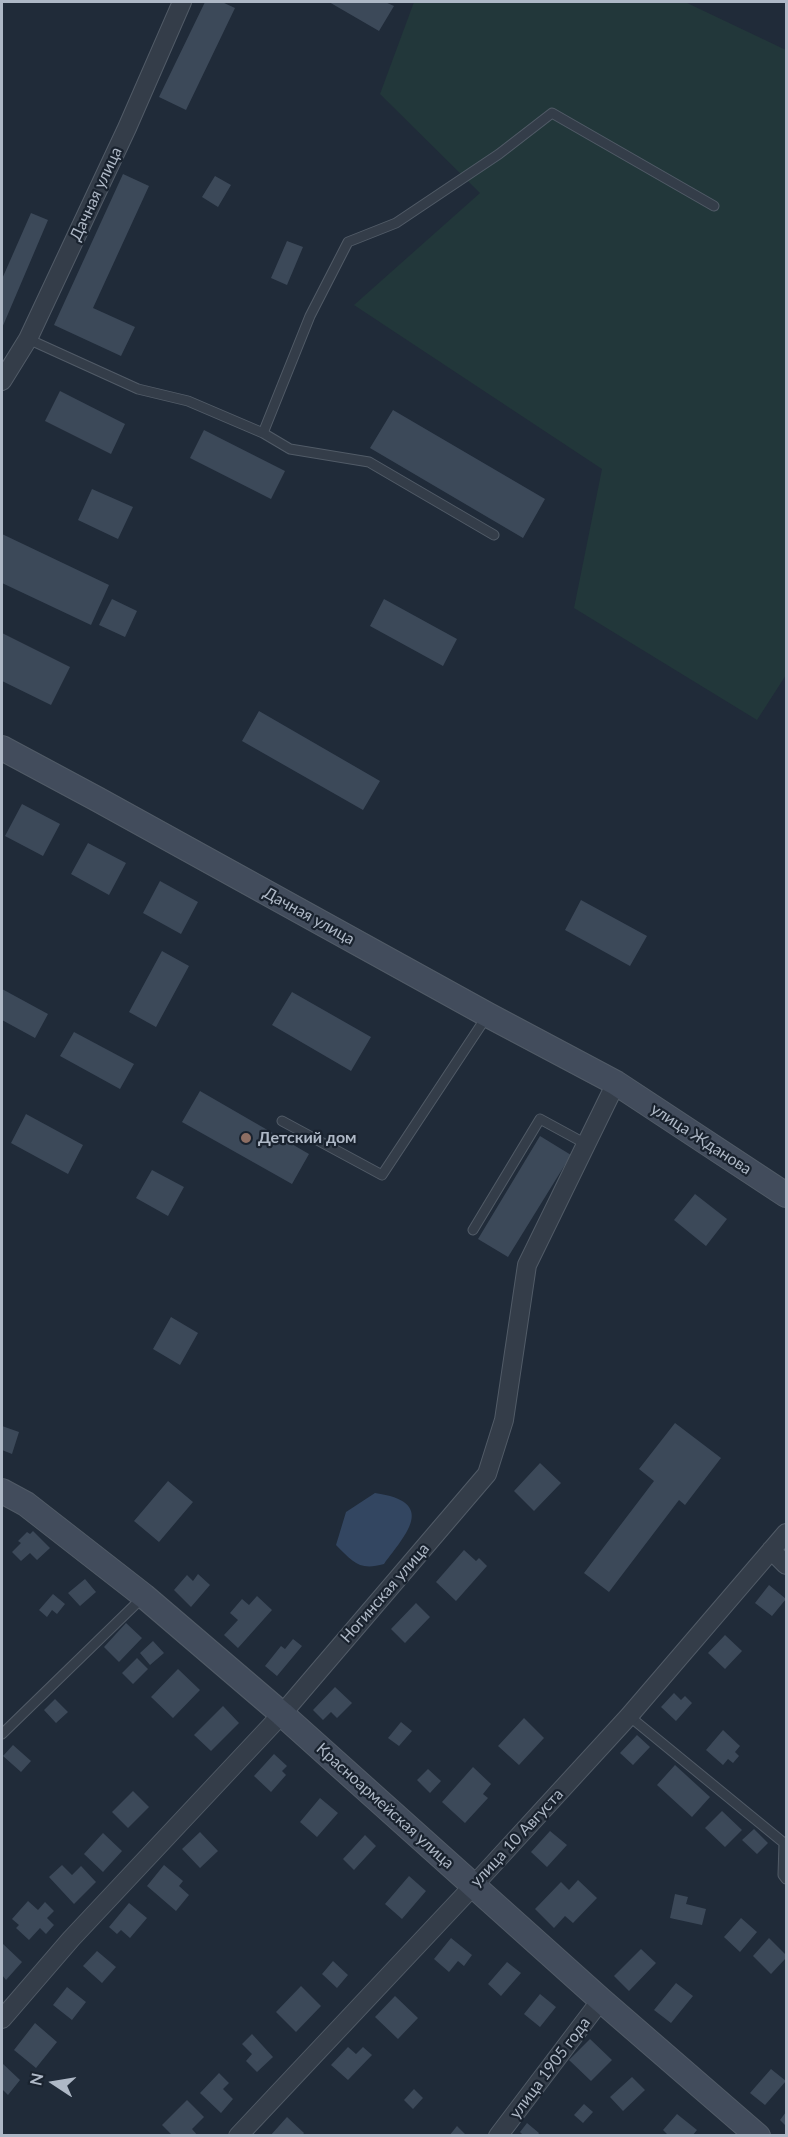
<!DOCTYPE html>
<html>
<head>
<meta charset="utf-8">
<style>
	body { margin:0 }
	#map { position:relative; width:788px; height:2137px; overflow:hidden; background:#202b39; font-family:Lato,sans-serif }
	canvas { display:block }
	.frame { position:absolute; inset:0; border:3px solid #aeb8c6; pointer-events:none }
	.north { position:absolute; left:24px; top:2053px; width:60px; height:60px; -webkit-text-stroke:4px #19222e; paint-order:stroke; rotate:282deg; font-size:16px; font-weight:700; line-height:24px; text-align:center; color:#aeb8c6 }
	.north::after { content:''; display:block; margin:auto; width:21px; height:27px; background:#aeb8c6; clip-path:polygon(50% 0,100% 100%,50% 72%,0 100%) }
</style>
</head>
<body>
<div id="map">
<canvas width="788" height="2137"></canvas>
<div class="frame"></div>
<div class="north">N</div>
</div>
<script>
const context = document.querySelector('canvas').getContext('2d');
context.lineJoin = 'round';
function fillPath(path, color) {
  context.fillStyle = color;
  context.fill(path, 'evenodd');
}
function strokePath(path, color, width, dash) {
  context.strokeStyle = color;
  context.lineWidth = width;
  context.lineCap = dash ? 'butt' : 'round';
  context.setLineDash(dash || []);
  context.stroke(path);
}
function drawText(font, color, halo, rows, align = 'center') {
  context.font = font + ' Lato,sans-serif';
  context.lineWidth = 4.5;
  context.setLineDash([]);
  context.textBaseline = 'middle';
  context.strokeStyle = halo;
  context.fillStyle = color;
  for (const [text, x, y, turn = 0] of rows) {
    context.save();
    context.translate(x, y);
    context.rotate((+turn || 0) * Math.PI / 180);
    context.textAlign = isNaN(turn) ? turn : align;
    if (halo) context.strokeText(text, 0, 0);
    context.fillText(text, 0, 0);
    context.restore();
  }
}
fillPath(new Path2D(`
	M414,2h271l101,48v625l-29,45 -183,-112 28,-139 -248,-164 126,-112 -100,-99z`), '#22373a');
fillPath(new Path2D(`
	M375,1493c62,9 32,40 9,71 -25,7 -31,-2 -48,-19l10,-33z`), '#334661');
fillPath(new Path2D(`
	M205,2h17l13,6 -49,102 -27,-13z
	M329,2h56l9,4 -15,25z
	M123,174l26,12 -56,122 42,19 -14,29 -67,-31z
	M215,176l16,9 -13,22 -16,-10z
	M31,213l17,7 -46,108v-49z
	M287,241l16,6 -16,38 -16,-7z
	M60,391l65,33 -14,30 -66,-33z
	M393,410l152,89 -22,39 -153,-90z
	M204,430l81,41 -14,28 -81,-41z
	M92,489l41,18 -15,32 -40,-19z
	M2,534l107,51 -18,40 -89,-42z
	M112,599l25,12 -12,26 -26,-12z
	M384,599l73,40 -14,27 -73,-40z
	M2,633l68,34 -19,38 -49,-24z
	M259,711l121,70 -17,29 -121,-69z
	M22,804l38,20 -17,32 -38,-20z
	M88,843l38,20 -17,32 -38,-21z
	M160,881l38,21 -17,32 -38,-21z
	M581,900l66,36 -17,30 -65,-36z
	M162,951l27,15 -33,61 -27,-15z
	M2,989l46,25 -13,24 -33,-18z
	M292,992l79,45 -20,34 -79,-46z
	M74,1032l60,32 -14,25 -60,-33z
	M200,1091l109,63 -17,30 -110,-62z
	M26,1114l57,31 -15,29 -57,-31z
	M540,1136l31,19 -63,102 -30,-18z
	M152,1170l32,17 -16,29 -32,-18z
	M695,1194l32,25 -21,27 -32,-26z
	M171,1317l27,16 -18,32 -27,-16z
	M675,1423l46,35 -36,47 -6,-5 -70,92 -25,-19 70,-92 -15,-12z
	M2,1426l17,6 -7,22 -10,-4z
	M540,1463l21,20 -27,28 -20,-20z
	M168,1481l25,21 -34,40 -25,-21z
	M33,1531l17,17 -13,12 -7,-7 -9,8 -9,-9 9,-9 -3,-2 9,-9 3,2z
	M464,1550l12,11 3,-3 8,8 -31,35 -20,-19z
	M198,1574l12,11 -19,22 -17,-17 13,-15 6,6z
	M85,1579l11,13 -16,14 -12,-13z
	M769,1585l17,14 -14,17 -17,-13z
	M53,1594l12,10 -8,10 -5,-4 -5,7 -8,-7z
	M257,1596l15,14 -34,38 -14,-13 14,-15 -8,-7 12,-14 7,6z
	M416,1603l14,14 -25,26 -14,-14z
	M126,1623l16,15 -23,24 -15,-15z
	M725,1635l17,16 -17,18 -17,-16z
	M293,1639l9,7 -25,30 -12,-10 16,-20 4,3z
	M153,1641l11,12 -14,12 -10,-12z
	M137,1658l11,11 -15,15 -11,-11z
	M178,1669l22,21 -27,28 -22,-21z
	M335,1687l17,16 -15,15 -6,-6 -8,8 -10,-10z
	M674,1693l7,7 4,-4 7,7 -16,18 -15,-14z
	M55,1699l13,13 -12,11 -12,-13z
	M223,1706l16,17 -28,28 -17,-16z
	M524,1718l20,20 -25,27 -21,-19z
	M401,1722l11,9 -13,15 -11,-8z
	M723,1730l17,16 -5,6 4,4 -6,7 -5,-4 -5,6 -17,-15z
	M637,1735l13,12 -17,18 -13,-12z
	M13,1745l18,16 -10,11 -18,-16z
	M274,1754l13,12 -5,5 4,4 -15,17 -17,-16z
	M675,1765l35,32 -18,20 -35,-32z
	M473,1767l18,17 -8,10 5,4 -23,25 -23,-21z
	M428,1769l13,12 -11,12 -13,-13z
	M133,1791l16,16 -21,21 -16,-16z
	M320,1798l18,15 -21,24 -17,-15z
	M722,1811l20,19 -17,17 -20,-19z
	M754,1829l14,14 -11,11 -15,-14z
	M550,1831l17,14 -20,22 -16,-15z
	M200,1832l18,19 -18,17 -18,-19z
	M103,1833l19,18 -19,21 -19,-18z
	M365,1835l11,11 -22,24 -11,-11z
	M62,1865l10,10 9,-9 15,16 -22,22 -25,-27z
	M164,1865l19,16 -4,5 10,9 -13,16 -29,-25z
	M409,1876l17,15 -24,28 -17,-15z
	M578,1880l19,18 -24,25 -8,-7 -11,12 -19,-19 26,-27 8,8z
	M675,1894l13,3 -2,7 20,5 -4,16 -32,-7z
	M28,1901l10,9 7,-8 9,9 -7,7 7,7 -8,9 -6,-6 -11,12 -13,-12 3,-3 -7,-6z
	M129,1903l18,15 -17,20 -9,-8 -4,4 -8,-7z
	M741,1918l16,14 -17,20 -16,-15z
	M451,1938l21,17 -8,11 -6,-5 -9,11 -15,-13z
	M769,1938l17,17v3l-15,16 -18,-18z
	M2,1943l20,19 -16,18 -4,-5z
	M641,1949l15,14 -27,28 -15,-15z
	M97,1951l19,16 -14,16 -19,-17z
	M333,1961l15,14 -11,13 -15,-14z
	M507,1962l14,11 -20,23 -13,-12z
	M676,1983l17,13 -22,27 -17,-13z
	M301,1986l20,20 -25,26 -20,-20z
	M67,1987l19,15 -14,18 -19,-15z
	M540,1994l16,13 -16,20 -16,-13z
	M395,1996l23,22 -20,21 -23,-22z
	M35,2023l22,19 -21,26 -22,-18z
	M252,2034l21,23 -16,15 -11,-11 6,-7 -10,-10z
	M590,2039l22,21 -21,21 -22,-21z
	M348,2047l8,7 7,-7 9,8 -24,25 -17,-15z
	M2,2063l18,17 -12,15 -6,-6z
	M771,2069l15,12 -21,24 -15,-12z
	M219,2073l10,10 -6,6 10,10 -12,14 -21,-20z
	M632,2077l13,13 -22,21 -13,-14z
	M414,2089l9,9 -10,11 -9,-9z
	M187,2100l17,17 -12,12 6,7h-25l-11,-11z
	M584,2104l9,8 -10,11 -9,-8z
	M786,2112v14l-6,-6z
	M677,2114l20,16 -5,6h-23l-6,-6z
	M287,2117l17,16 -2,3h-32z
	M527,2123l12,10 -2,3h-13l-4,-4z
	M457,2126l10,10h-18z`), '#3c4959');
const lane = new Path2D(`
	M28,339l110,50 50,12 75,32 27,16 79,13 125,73
	M263,433l47,-117 38,-74 48,-19 103,-69 53,-41 162,93
	M282,1121l100,54 105,-159
	M473,1230l67,-111 46,25
	M629,1716l155,127 -1,32 3,4
	M2,1734l140,-136`);
const street = new Path2D(`
	M2,381l26,-42 99,-211 55,-126
	M771,1550l15,15
	M2,2019l69,-80 211,-225 205,-240 17,-54 23,-155 89,-182
	M238,2136l236,-251 155,-169 157,-183
	M498,2136l103,-136`);
const secondary = new Path2D(`
	M2,748l95,51 391,216 128,68 170,112
	M2,1491l24,13 118,92 138,118 319,286 157,136`);
strokePath(lane, '#515b67', 11);
strokePath(street, '#515b67', 20);
strokePath(secondary, '#515b67', 26);
strokePath(lane, '#343d49', 9);
strokePath(street, '#343d49', 18);
strokePath(secondary, '#424c5c', 24);
for (const [x, y, r, color] of [
	[246,1138,6,"#8d6e63"]
]) {
  const dot = new Path2D();
  dot.arc(x, y, r, 0, 2 * Math.PI);
  context.fillStyle = color;
  context.fill(dot);
  strokePath(dot, '#19222e', 2);
}
drawText('16px', '#aeb8c6', '#19222e', [
	["Дачная улица",96,194,-65],
	["Дачная улица",309,916,29],
	["улица Жданова",701,1139,33],
	["Ногинская улица",385,1593,-49],
	["Красноармейская улица",385,1806,42],
	["улица 10 Августа",517,1838,-47],
	["улица 1905 года",550,2068,-53]
]);
drawText('bold 16px', '#aeb8c6', '#19222e', [
	["Детский дом",258,1138]
], 'left');
</script>
</body>
</html>
